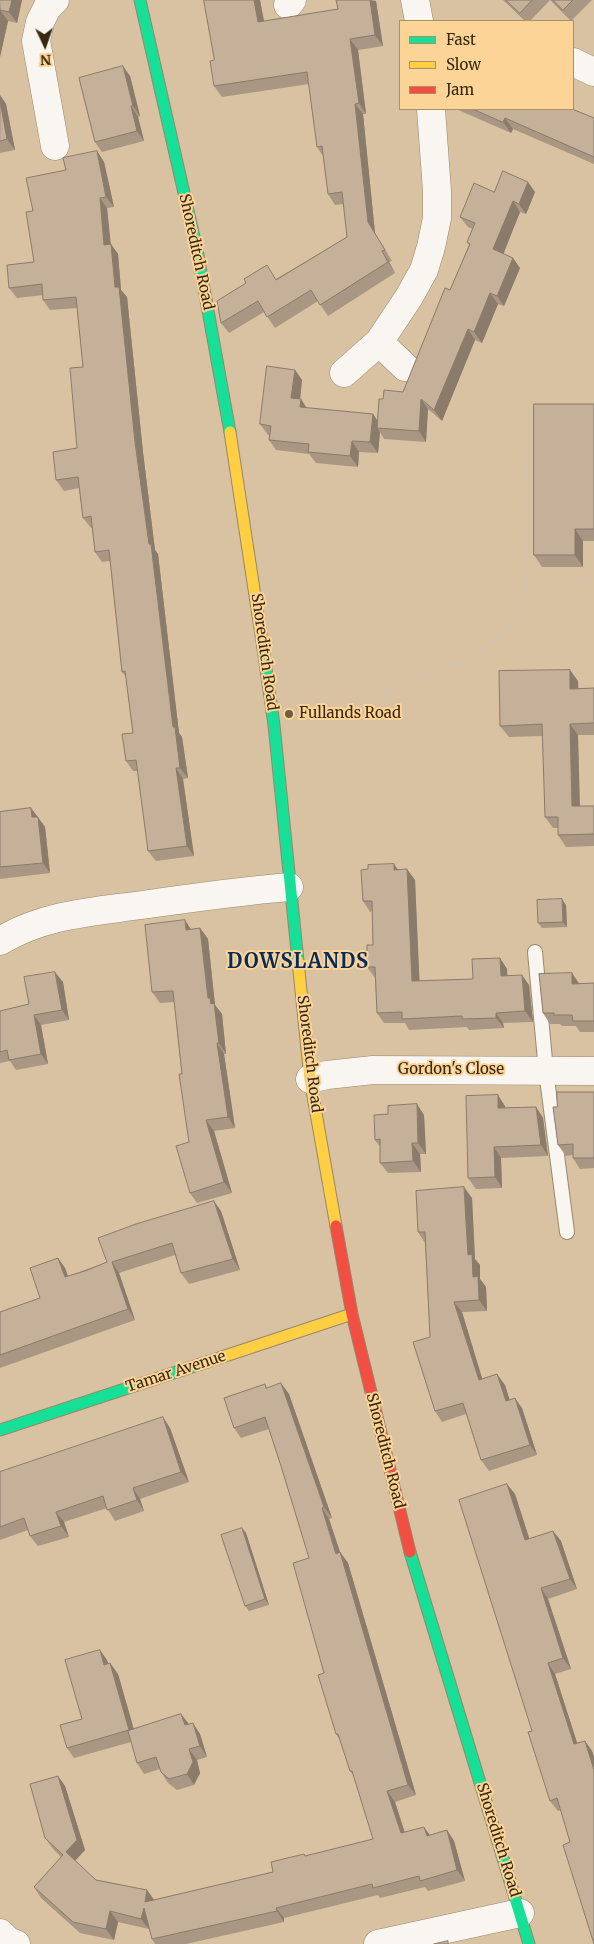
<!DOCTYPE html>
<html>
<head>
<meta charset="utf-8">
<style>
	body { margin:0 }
	#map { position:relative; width:594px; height:1944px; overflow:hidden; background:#d8c2a1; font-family:Merriweather,serif }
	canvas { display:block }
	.legend { position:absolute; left:399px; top:20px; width:175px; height:90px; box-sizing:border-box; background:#fdd497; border:1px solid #ae8f61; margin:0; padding:6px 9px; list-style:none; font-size:15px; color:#37280f }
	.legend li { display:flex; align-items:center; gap:10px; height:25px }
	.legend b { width:25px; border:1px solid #ae8f61 }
	.north { position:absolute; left:20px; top:20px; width:50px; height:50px; -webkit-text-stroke:4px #fdd497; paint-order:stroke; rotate:177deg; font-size:14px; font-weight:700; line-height:20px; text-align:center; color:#37280f }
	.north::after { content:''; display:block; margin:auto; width:18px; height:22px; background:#37280f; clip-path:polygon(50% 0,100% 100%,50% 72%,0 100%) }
</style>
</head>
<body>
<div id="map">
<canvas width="594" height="1944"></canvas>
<ul class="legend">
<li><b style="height:6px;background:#16e098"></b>Fast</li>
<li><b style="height:6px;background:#ffcf43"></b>Slow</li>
<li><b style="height:6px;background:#f24e42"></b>Jam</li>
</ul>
<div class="north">N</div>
</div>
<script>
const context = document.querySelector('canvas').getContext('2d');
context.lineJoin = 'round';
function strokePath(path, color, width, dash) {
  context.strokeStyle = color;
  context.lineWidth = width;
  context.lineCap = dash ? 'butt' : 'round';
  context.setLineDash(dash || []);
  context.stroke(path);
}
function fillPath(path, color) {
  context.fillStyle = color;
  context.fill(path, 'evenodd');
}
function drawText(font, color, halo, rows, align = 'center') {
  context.font = font + ' Merriweather,serif';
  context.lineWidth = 4;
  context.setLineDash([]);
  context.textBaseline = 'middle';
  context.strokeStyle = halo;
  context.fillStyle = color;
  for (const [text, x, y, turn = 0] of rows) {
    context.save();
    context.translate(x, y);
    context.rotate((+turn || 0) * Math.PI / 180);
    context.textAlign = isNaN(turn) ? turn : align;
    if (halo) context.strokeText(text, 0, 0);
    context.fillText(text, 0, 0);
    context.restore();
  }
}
const lane = new Path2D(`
	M535,952l11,119 21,161`);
const street = new Path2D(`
	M415,0l4,21
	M288,5l4,-5
	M573,62l21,10
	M55,146l-19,-105 4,-19 7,-14 8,-8
	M379,342l26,25
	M344,373l35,-31 30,-45 15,-27 7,-23 6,-29v-27l-6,-82
	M0,941c45,-27 92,-29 142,-36 49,-7 98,-14 147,-18
	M310,1079l17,-4 46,-5 221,1
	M0,1933l8,8 8,3
	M378,1944l142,-31`);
const fast = new Path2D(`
	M140,0l57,250 33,182
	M263,648l11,77 24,236
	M0,1430l222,-73
	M410,1552l119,392`);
const slow = new Path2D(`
	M230,432l33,216
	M298,961l12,118 26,147
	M222,1357l130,-43`);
const jam = new Path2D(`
	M336,1226l16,88 58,238`);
strokePath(lane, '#98876c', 16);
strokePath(street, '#98876c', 29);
strokePath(fast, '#98876c', 13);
strokePath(slow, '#98876c', 13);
strokePath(jam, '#98876c', 13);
strokePath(new Path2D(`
	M247,361l71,4
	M526,581l68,-2
	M341,728c17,-8 27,-25 45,-35 44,-25 119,-35 137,-89 3,-7 2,-16 3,-23l1,-147`), '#ccc5bb', 3, [1, 4]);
strokePath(lane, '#f9f6f1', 14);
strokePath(street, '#f9f6f1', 28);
strokePath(fast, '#16e098', 11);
strokePath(slow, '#ffcf43', 11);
strokePath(jam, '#f24e42', 11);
fillPath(new Path2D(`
	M0,0h22l-5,23 -9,-2 -8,36z
	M260,0l4,21 74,-12 -2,-9 40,1 7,45 -25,4 8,64h-3l12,119 17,28 -3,1 6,11 -67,43 -10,-15 -43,27 -11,-16 -35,21 -8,-10 55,-44 71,-42 -3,-33 -9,1 -7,-11 -5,-38 -6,-9 -8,-63 -87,13 -8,-11v-26z
	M503,0h89l-21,21 -21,-21 -20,21h-5z
	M130,76l10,40 -2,1 6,24 -42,11 -7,-10z
	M0,95l6,9 9,46 -15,3z
	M456,109h116l22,9v46l-81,-35 -2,4z
	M97,151l7,11 10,45 -7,1 3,36 8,10 3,36 6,7 16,155 12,98 3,4 21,179 3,4 6,41 -5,1 11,77 -38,5 -8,-10 -10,-80h-5l-7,-10 7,-28 -7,-56 -4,-5 -12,-111 -8,1 -7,-10 -3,-24h-1l-8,-10 -4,-30 -15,3 -8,-11 21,-32 6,-81 -6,-59 -27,2 -7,-10v-5l-26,3 -8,-10 25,-26 -1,-51 33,-41z
	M494,192h41l-9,22 -6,-2 -17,42 10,4 7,10 -16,38 -6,-2 -16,39 -7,-3 -33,81 -14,-12 -2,33 -42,-3 -4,-7 -2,21 -19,-1 -1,15 -42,-4 -7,-9 -33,-4 -7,-10v-5h-1l-8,-11 35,-54 7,10 -2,19 6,9 67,6 4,7 6,-22 20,-7 47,-102 19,-45 -2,-3 6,-13 -5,-2 -8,-10z
	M594,404v137h-11v26h-41l-8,-12z
	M578,681v7h16v47h-16l2,71h14v40l-28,1 -8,-12v-7h-5l-8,-11 -2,-81 -34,1 -9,-11z
	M31,808l14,19 5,46 -50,6v-67z
	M398,870l17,10 4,101 54,-2 27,-21 7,11v6l22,10 4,37 -30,1 1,5 -35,2 -2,-3 -58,3 -4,-7h-21l-7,-10 -2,-35 -8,-11 6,-22 -1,-34 -2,1 -7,-11z
	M566,905l1,22 -25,1 -4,-5z
	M200,928l8,11 7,66 7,9 4,40h-2l11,74 -21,3 18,62 -35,10 -7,-10 -1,-51 -15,-140 -14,1 -8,-11 39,-63z
	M572,973l7,10h15v49h-14l-4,-6h-14l-2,-2h-10l-7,-11z
	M63,982l6,38 -28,5 7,39 -32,6 -6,-9 -10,2v-52l29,-7z
	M594,1092v76l-14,1 -7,-11v-3l-7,1 -8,-11 -1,-38z
	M505,1106v2l31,-1 7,11 5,38 -47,2 1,30 -26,1 -8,-11z
	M424,1115l2,39h-6l1,18 -33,1 -8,-10v-16l-5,-7z
	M472,1198l3,61 5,6v14l6,8 1,24 -25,1 20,67 23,6 4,14 13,9 15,47 -48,16 -8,-11 -15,-46 -24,8 -7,-11 -5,-74 -5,-94 -7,-11z
	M221,1211l19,59 -51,14 -8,-11 -6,-18 -56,18 16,47 -104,37 -31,11v-56l40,-14 18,-40 7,10 3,8 39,-14z
	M265,1384l2,4 22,6 43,124 -3,1 11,33 8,11 68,232 -21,7 10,30 25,3 17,-5 7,11 11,40 -37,10 -3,-4 -45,11 -2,-3 -94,23v4l-98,22h-31l-3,-5 -3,-10 -31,-7 -4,18 -34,-7 -39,-35 -7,-11 27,-30 -8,-8 -8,-11 13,-62 7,10 20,64 -10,11 21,19 51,10 7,10 119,-28 31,-18 2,2 67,-17 -19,-63 -4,-5 -10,-31 -4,-6 -12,-61 -15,-115 -28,-92 -12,-37 -28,9 -7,-10z
	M170,1428l19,54 -49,17 4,12 -29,10 -8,-13 -43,14 5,15 -31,9 -8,-10 -2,-6 -28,10v-68z
	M515,1494l14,45 24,-8 8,10 16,48 -29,10 23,70 -16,5 22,69 8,-2 7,10 2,6v187l-24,-102 -9,-32 -3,1 -8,-10 -18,-70z
	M242,1528l4,5 23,72 -20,6 -4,-5z
	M107,1660l1,4 2,-1 8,11 16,55 47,-15 7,10 12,10 7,23 -10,3 3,13 -6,12 -17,5 -9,-7 -7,-11 -1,-3 -16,5 -7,-11 -6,-21 -57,16 -7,-10 15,-29z`), '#a99784');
fillPath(new Path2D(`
	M12,0h10l-5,23 -8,-11z
	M254,0h6l6,33 -8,-11z
	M370,0l6,1 7,45 -8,-11z
	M0,10l8,11 -8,36z
	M350,39l8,11 8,64 -7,-11z
	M123,66l7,10 10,40 -7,-10z
	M0,95l6,9 9,46 -8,-11 -7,-38z
	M355,104l8,10 12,119 17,28 -24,-39z
	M131,106l7,11 6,24 -7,-10z
	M505,118l8,11 -2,4 -8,-11z
	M97,151l7,11 10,45 -8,-10z
	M528,182l7,10 -9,22 -7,-10z
	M100,198l7,10 5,47 -8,-10z
	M513,201l7,11 -19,48 -8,-11z
	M111,244l7,10 3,36 6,7 16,155 12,98 3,4 21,179 3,4 6,41 -8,-10 -7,-41 -58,-440z
	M382,251l7,11 6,11 -7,-11z
	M513,258l7,10 -16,38 -7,-10z
	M490,293l8,11 -16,39 -8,-11z
	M468,329l7,11 -33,81 -8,-11z
	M295,370l7,10 -3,29 -8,-11z
	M301,399l7,11 -8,-3z
	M421,399l7,10 -2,33 -7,-11z
	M373,414l7,10 -3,4 3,4 -2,21 -8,-11z
	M352,441l7,11 -1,15 -8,-11z
	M575,529l8,12v26l-8,-12z
	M570,670l8,11 1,19 -9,-11z
	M570,724l8,11 2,83 -8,-12z
	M176,768l7,11 11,77 -7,-10z
	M31,808l14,19 5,46 -7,-10 -11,-46z
	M394,864l7,10 -7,-4z
	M407,869l8,11 5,111 -8,-10z
	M562,899l4,6 1,22 -4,-5z
	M185,920l7,11 -6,-1z
	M200,928l8,11 7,66 7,9 4,40 -7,-11 -8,-39 -3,-6z
	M500,958l7,11 1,17 -7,-10z
	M55,972l8,10 6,38 -7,-10z
	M572,973l7,11h-7z
	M522,975l7,10 4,37 -8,-11z
	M496,1013l7,10 1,5 -8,-10z
	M34,1015l7,10 7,39 -7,-10z
	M217,1043l7,11 11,74 -7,-11z
	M498,1095l7,11 1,13 -8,-11z
	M417,1104l7,11 2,39 -8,-11z
	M536,1107l7,11 5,38 -7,-11z
	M206,1120l8,11 18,62 -8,-11z
	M412,1143l8,11 1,18 -8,-11z
	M494,1147l7,11 1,30 -7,-11z
	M464,1187l8,11 3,61 5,6v14l6,8 1,24 -8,-11 -11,-45z
	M214,1201l7,10 19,59 -7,-11z
	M58,1258l7,10 7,20 -7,-11z
	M112,1262l7,11 16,47 -7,-11z
	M454,1302l8,10 24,79 -7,-11z
	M497,1374l8,11 8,26 -7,-10z
	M281,1383l8,11 43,124 -8,-11z
	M515,1398l7,10 15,47 -7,-10z
	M163,1417l7,11 19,54 -8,-10z
	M507,1484l8,10 18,56 -8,-10z
	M133,1488l7,11 4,12 -7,-11z
	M322,1508l7,11 15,45 -8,-10z
	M56,1512l8,10 5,15 -8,-11z
	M242,1528l4,5 23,72 -4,-6z
	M553,1531l8,10 16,48 -7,-10z
	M340,1552l8,11 68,232 -8,-10z
	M541,1588l7,11 23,70 -8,-11z
	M100,1650l7,10 5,16 -8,-11z
	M110,1663l8,11 19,67 -8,-11z
	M548,1663l7,11 26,81 -7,-11z
	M181,1714l8,10 -4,1z
	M193,1723l7,11 7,23 -7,-11z
	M585,1741l7,10 2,6v13z
	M189,1749l8,11 3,13 -6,12 -7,-11z
	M58,1776l7,10 20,64 -12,13 -7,-11z
	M387,1791l8,11 13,42 -7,-11z
	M424,1827l8,11 -5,-2z
	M447,1830l7,11 11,40 -8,-11z
	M147,1890l8,11 -10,1z
	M144,1908l5,21 -8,-10z
	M276,1908l8,10v4l-7,-11z
	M110,1911l8,11 -4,18 -8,-11z`), '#8a7b6b');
const building = new Path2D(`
	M0,0h12l-3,12 -9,-2v2z
	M204,0h50l4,22 80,-13 -2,-9h34l5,35 -25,4 9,64 -4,1 13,118 17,28 -3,1 6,11 -68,43 -9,-15 -44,27 -9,-16 -37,22 -4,-22 29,-18 -2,-4 23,-14 9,15 71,-43 -5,-45 -14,2 -6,-48 -5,1 -10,-75 -93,14 -4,-25 4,-1z
	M506,0h26l-12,13z
	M553,0h20l-10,10z
	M123,66l10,40h-2l6,25 -42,11 -16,-64z
	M0,101l7,38 -7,2z
	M473,109h99l22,9v39l-89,-39 -2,4z
	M97,151l9,46 -6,1 4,47 7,-1 4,43h4l16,155 14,102h2l22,183h2l5,41h-4l11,78 -39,5 -12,-91 -10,1 -4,-27 11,-1 -8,-62 -3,1 -13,-122 -14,2 -4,-36 -8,2 -5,-41 -22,3 -3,-28 24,-4 -7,-80 13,-1 -7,-70 -33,3 -1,-16 -33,4 -2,-23 27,-3 -8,-50 7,-1 -7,-33 40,-8 -3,-12z
	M503,171l25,11 -9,22 -6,-3 -20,48 20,9 -16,38 -7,-3 -16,39 -6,-3 -34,81 -13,-11 -2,32 -42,-3 2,-29h4l1,-9 19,2 42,-104 5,2 20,-46 -3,-2 8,-19 -15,-6 14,-34 20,9z
	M267,366l28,4 -4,28 10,1 -1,8 73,7 -3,28 -18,-1 -2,15 -42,-4 1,-8 -40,-4 2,-14 -11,-2z
	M534,404h60v125h-19v26h-41z
	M570,670v19l24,-1v35l-24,1 2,82h22v28l-36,1v-18h-13l-3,-93 -42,2 -1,-55z
	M31,808l1,9h6l5,46 -43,4v-55z
	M394,864v6l13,-1 5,112 61,-2 -1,-20 28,-1 1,18 21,-1 3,36 -29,2v5l-34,1v-3l-60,3v-7l-25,1 -2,-46h-8v-22h6l-1,-44h-9l-2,-31 7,-1v-4z
	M562,899l1,23 -25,1 -1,-23z
	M185,920l1,10 14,-2 8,70h2l1,6 3,-1 5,40h-2l11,74 -22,3 18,62 -34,11 -14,-47 13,-4 -10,-68h3l-9,-83 -21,1 -7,-67z
	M55,972l7,38 -28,5 7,39 -32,6 -2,-10 -7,2v-41l29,-7 -5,-27z
	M572,973v11l22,-1v38h-21l-1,-6h-18v-2h-11l-4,-39z
	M557,1092h37v66h-21v-14l-15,1 -5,-38h4z
	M498,1095v13l38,-1 5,38 -47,2 1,30 -27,1 -2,-82z
	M417,1104l1,39h-6l1,18 -33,2v-24l-5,1 -1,-25 14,-1v-8z
	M464,1187l4,68 4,-1 1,23 5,-1 1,24 -25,2 25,78 18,-6 9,27 9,-3 15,47 -49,15 -18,-57 -28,8 -22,-69 17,-5 -5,-105h-7l-2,-41z
	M214,1201l19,58 -52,14 -9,-30 -60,19 16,47 -128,46v-43l40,-14 -10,-30 28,-10 7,19 20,-6 22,-9 -9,-24 38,-14z
	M281,1383l43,124 -2,1 14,46 4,-2 68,233 -21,6 14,42 23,-6 3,9 20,-6 10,40 -37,11 -1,-5 -46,12 -1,-4 -96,24 1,3 -125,28 -8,-31 -3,11 -31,-8 -4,18 -33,-7 -39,-35 29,-32 -18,-17 -15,-54 28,-8 19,64 -11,12 30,28 51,10 -2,12 128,-30 -2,-10 33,-8 1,2 68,-17 -21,-68h-2l-12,-37h-2l-18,-59 6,-2 -31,-110 16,-5 -28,-92 -16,-49 -31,11 -10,-30 41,-14 1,4z
	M163,1417l18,55 -48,16 4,12 -30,10 -4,-14 -47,16 5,14 -31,10 -6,-18 -24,9v-55z
	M507,1484l18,56 28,-9 17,48 -29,9 22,70 -15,5 26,81 11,-3 9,29v174l-31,-99 7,-3 -13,-44 -7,3 -22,-69 4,-1 -73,-231z
	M242,1528l23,71 -20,7 -24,-71z
	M100,1650l4,15 6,-2 19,67 -62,18 -7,-23 22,-6 -17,-59z
	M181,1714l4,11 8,-2 7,23 -11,3 4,13 -6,12 -18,5 -8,-7 -5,-15 -19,6 -9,-32z
	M448,1941v3h-14z`);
fillPath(building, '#c5b099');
strokePath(building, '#8a7b6b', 1);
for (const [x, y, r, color] of [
	[289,714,5,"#6f5e42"]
]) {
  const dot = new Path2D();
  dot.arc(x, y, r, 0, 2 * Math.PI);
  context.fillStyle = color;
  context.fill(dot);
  strokePath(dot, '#fdd497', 2);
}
drawText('15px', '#37280f', '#fdd497', [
	["Shoreditch Road",196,252,78],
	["Shoreditch Road",264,652,82],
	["Shoreditch Road",309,1054,83],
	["Gordon's Close",451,1070],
	["Tamar Avenue",176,1372,-18],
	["Shoreditch Road",385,1451,76],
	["Shoreditch Road",498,1840,73]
]);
drawText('15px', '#37280f', '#fdd497', [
	["Fullands Road",299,714]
], 'left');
context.letterSpacing = '1px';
drawText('bold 20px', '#042b5e', '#fdd497', [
	["DOWSLANDS",298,962]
]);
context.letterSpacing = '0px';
</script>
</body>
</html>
